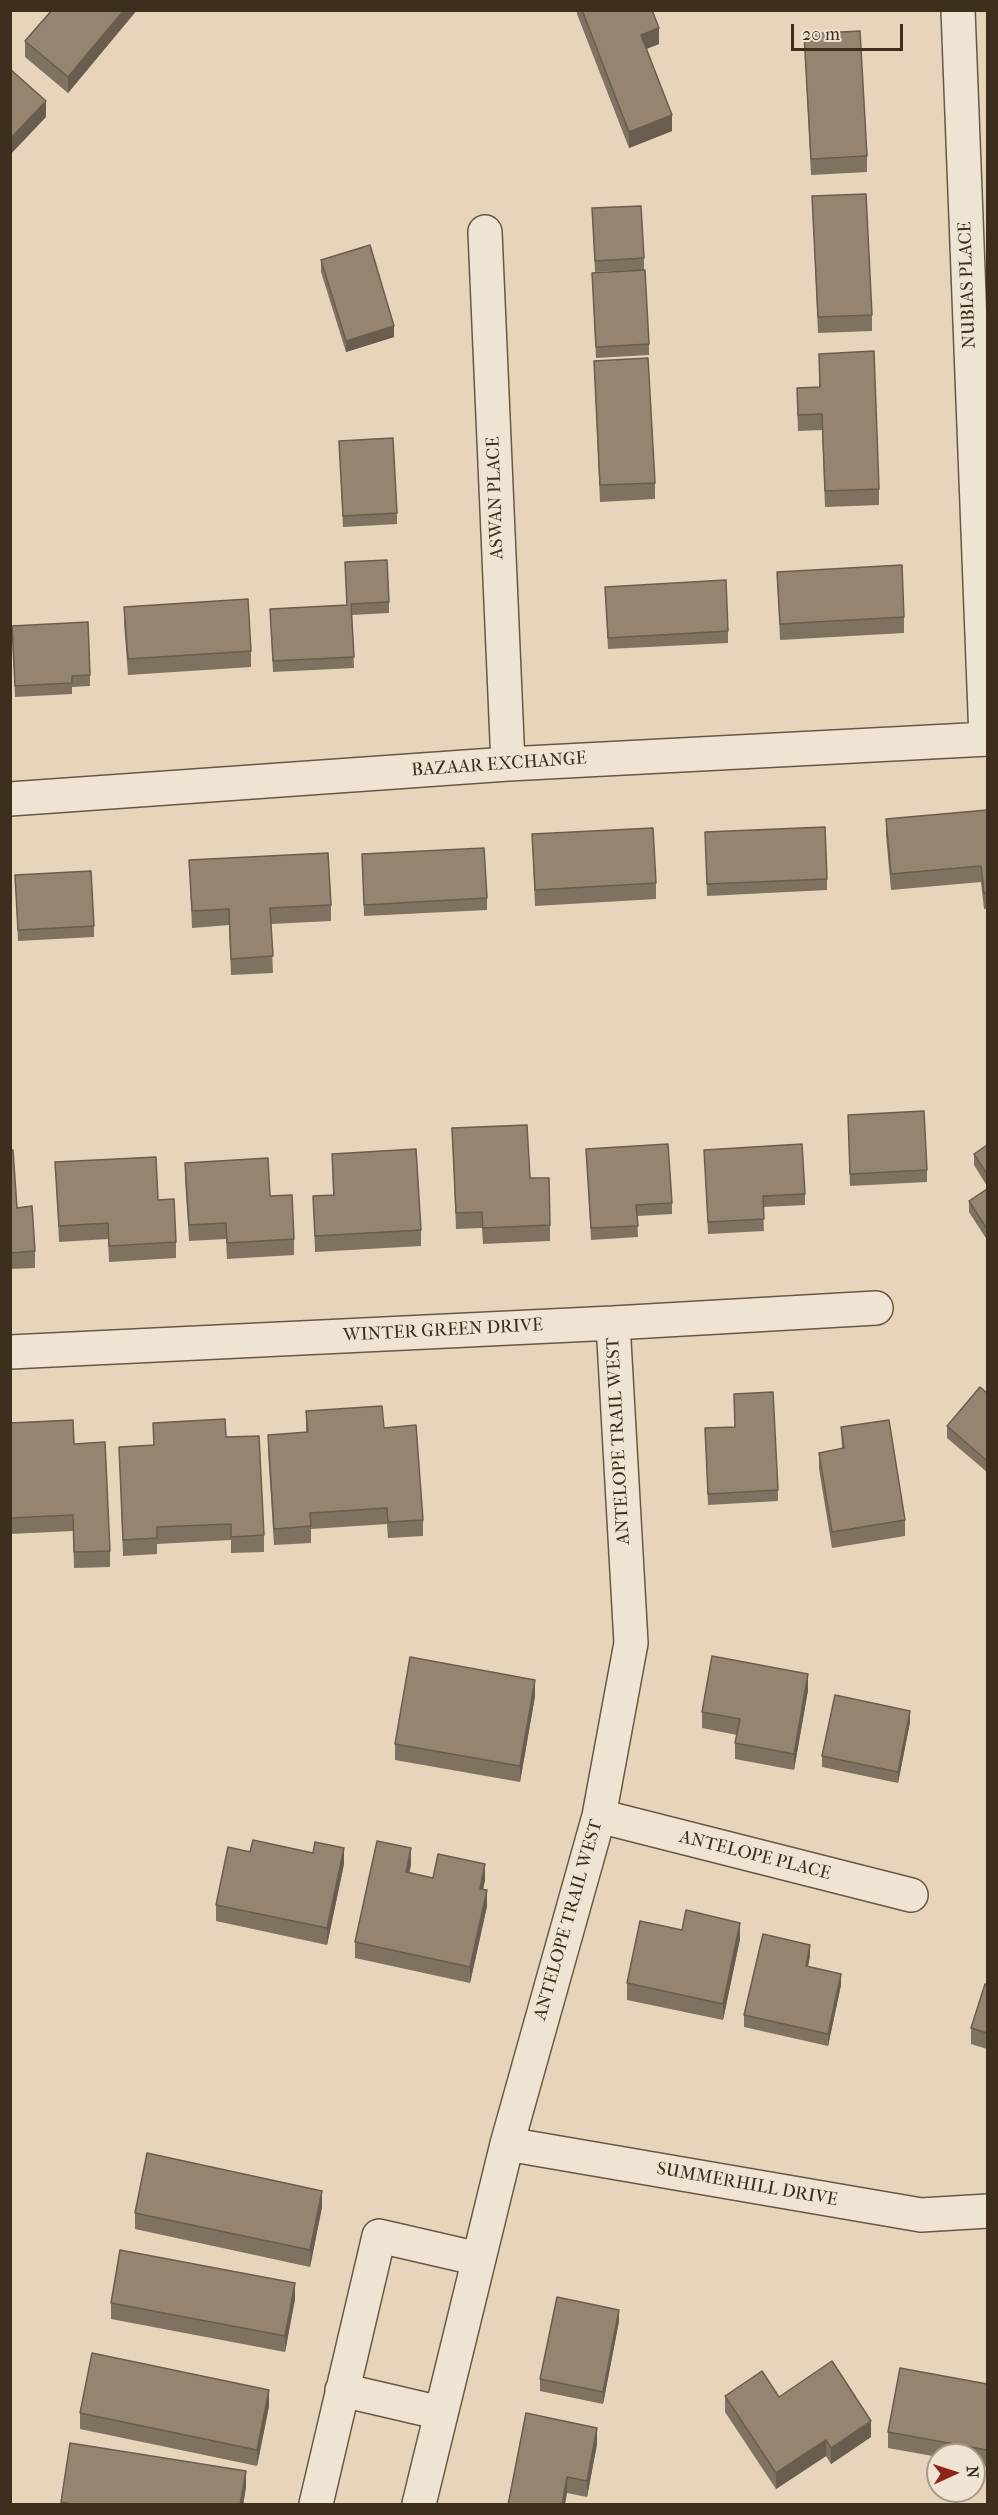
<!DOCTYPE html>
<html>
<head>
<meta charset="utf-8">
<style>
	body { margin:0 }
	#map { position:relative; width:998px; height:2515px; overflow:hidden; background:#e6d5bb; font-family:"IM FELL French Canon",serif }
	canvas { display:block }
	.frame { position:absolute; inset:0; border:12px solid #3d2e1e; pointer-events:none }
	.north { position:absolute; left:926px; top:2443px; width:60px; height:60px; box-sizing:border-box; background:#efe4d3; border:2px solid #a89b8b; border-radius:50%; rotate:87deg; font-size:16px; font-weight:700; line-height:24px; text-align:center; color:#3d2e1e }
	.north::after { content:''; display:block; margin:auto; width:21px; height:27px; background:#8f2418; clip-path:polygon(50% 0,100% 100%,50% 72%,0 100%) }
	.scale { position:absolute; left:791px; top:24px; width:112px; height:27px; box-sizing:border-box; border:3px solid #3d2e1e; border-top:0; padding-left:8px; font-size:18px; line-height:21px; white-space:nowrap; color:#3d2e1e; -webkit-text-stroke:4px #efe4d3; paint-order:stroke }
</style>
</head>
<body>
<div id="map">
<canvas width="998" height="2515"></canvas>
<div class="frame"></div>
<div class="north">N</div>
<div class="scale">20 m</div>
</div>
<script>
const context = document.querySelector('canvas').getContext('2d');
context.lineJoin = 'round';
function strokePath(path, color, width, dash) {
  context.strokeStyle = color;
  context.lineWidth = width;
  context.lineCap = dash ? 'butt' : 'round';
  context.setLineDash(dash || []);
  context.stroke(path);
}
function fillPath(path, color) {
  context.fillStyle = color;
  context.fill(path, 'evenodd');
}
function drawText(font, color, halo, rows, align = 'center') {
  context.font = font + ' "IM FELL French Canon",serif';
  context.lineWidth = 6;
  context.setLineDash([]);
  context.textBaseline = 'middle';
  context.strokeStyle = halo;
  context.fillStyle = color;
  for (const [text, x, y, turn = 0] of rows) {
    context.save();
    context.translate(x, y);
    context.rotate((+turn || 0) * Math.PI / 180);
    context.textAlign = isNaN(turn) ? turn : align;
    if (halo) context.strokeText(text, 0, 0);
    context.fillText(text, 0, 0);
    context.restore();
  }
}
const minor = new Path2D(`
	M958,10l28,729
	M485,232l23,532
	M10,799l498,-35 480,-25
	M10,1352l603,-29 263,-15
	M599,1816l312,79
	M507,2144l414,71 67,-4
	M342,2390l99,23
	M316,2504l63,-268 100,23
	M419,2504l88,-360 92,-328 32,-173 -18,-320`);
strokePath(minor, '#675845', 36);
strokePath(minor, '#efe4d3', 33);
fillPath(new Path2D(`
	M52,10h85l-69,83 -43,-36v-16z
	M577,10h75l7,34 -13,5 26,82 -43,17 -52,-134z
	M804,34l63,122v16l-56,3z
	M812,196l60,119v16l-54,2z
	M592,208l52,50v12l-49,2z
	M321,260l73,77 -48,15 -25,-80z
	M592,273l57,71v11l-53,3z
	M819,354l60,135v16l-54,2 -3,-77 -24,1 -1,-27v-16l22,-1z
	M594,361l61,122v16l-55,3z
	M339,441l58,72v11l-54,3z
	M345,562l44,40v11l-37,2 2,53 -81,4 -3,-63 77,-4z
	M777,572l127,45v16l-124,7z
	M605,587l123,44v12l-120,6z
	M124,607l127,44v16l-123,8 -4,-52z
	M12,626l78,49v11l-18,1v7l-57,3z
	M987,810v99h-3l-3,-27 -90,8 -5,-55v-16z
	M705,832l122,47v11l-120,6z
	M532,834l124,49v16l-121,7z
	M362,854l125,44v12l-123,6z
	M189,860l142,45v16l-60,3 2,49 -42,2 -2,-50 -37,3z
	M15,875l79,51v11l-76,4z
	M848,1115l79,55v12l-77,4z
	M452,1128l78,50 20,47v16l-67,3 -1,-16 -26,1z
	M987,1145v41l-13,-21v-11z
	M586,1149l86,54v11l-35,2 1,21 -47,3z
	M10,1150l7,58 18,43v17l-25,1z
	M704,1150l101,44v11l-42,2 1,24 -56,3z
	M332,1154l89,76v16l-106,6 -2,-56 20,-1z
	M55,1162l103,38 18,42v16l-67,4 -1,-23 -49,3z
	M185,1163l85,33 24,43v16l-67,4 -1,-20 -37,2 -4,-62z
	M987,1189v51l-18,-28v-11z
	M987,1393v79l-40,-34v-12z
	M734,1394l44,96v11l-70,4 -3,-77 30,-1z
	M306,1411l117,109v16l-35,2 -1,-14 -76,5v14l-37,2 -6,-94v-16l38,-3z
	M10,1423l64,21 36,107v16l-36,1 -1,-37 -63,3z
	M153,1423l73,14 38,98v17l-33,1v-13l-74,4v10l-34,2 -4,-109 34,-2z
	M841,1427l64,93v16l-73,12 -13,-79v-16l23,-4z
	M808,1690l-14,80 -59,-11v-16l2,-8 -35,-7v-16z
	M535,1696l-15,86 -125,-22v-16z
	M910,1722l-12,61 -76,-16v-11z
	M250,1852l94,12 -17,81 -111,-24v-16z
	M411,1865l-2,7 24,6 52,2 -2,9 4,17 -17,77 -115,-25v-16z
	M682,1930l58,9 -17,81 -96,-20v-17z
	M810,1956l-2,10 33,19 -13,61 -84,-19v-12z
	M987,1984v65l-16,-5v-16z
	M322,2207l-12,60 -175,-38v-16z
	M295,2299l-10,53 -174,-33v-16z
	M619,2321l-16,83 -63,-13v-12z
	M987,2384v83l-13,-3v-9h-36v2l-50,-9v-16z
	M725,2396l54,1 92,40 -40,27 -5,-8 -50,33 -51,-77z
	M269,2406l-12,60 -177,-37v-16z
	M597,2444l-10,53 -20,-4 -59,12z
	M246,2487l-3,18h-182v-3z`), '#807260');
fillPath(new Path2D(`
	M124,10h13l-69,83v-16z
	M659,28v16l-18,7v-16z
	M46,101v16l-36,38v-16z
	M672,115v16l-43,17v-16z
	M394,326v11l-48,15v-11z
	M808,1674v16l-14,80v-16z
	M535,1680v16l-15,86v-16z
	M910,1711v11l-12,61v-11z
	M344,1848v16l-17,81v-17z
	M411,1848v17l-5,23v-16z
	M485,1864v16l-5,25v-16z
	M487,1890v16l-17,77v-16z
	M740,1923v16l-17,81v-16z
	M810,1945v11l-4,21v-11z
	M841,1974v11l-13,61v-12z
	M322,2191v16l-12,60v-17z
	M295,2283v16l-10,53v-16z
	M619,2310v11l-16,83v-12z
	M269,2390v16l-12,60v-16z
	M871,2421v16l-40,27v-16z
	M597,2428v16l-10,53v-16z
	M826,2440v16l-50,33v-16z
	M246,2471v16l-3,18h-3z
	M567,2477v16l-2,12h-3z`), '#685d4e');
const building = new Path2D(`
	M52,10h72l-56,67 -43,-36z
	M582,10h70l7,18 -18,7 31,80 -43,17z
	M860,31l7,125 -56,3 -7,-125z
	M10,69l36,32 -36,38z
	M866,194l6,121 -54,2 -6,-121z
	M641,206l3,52 -49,3 -3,-53z
	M370,245l24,81 -48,15 -25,-81z
	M645,270l4,74 -53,3 -4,-74z
	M874,351l5,138 -54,2 -3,-77 -24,1 -1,-27 23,-1 -1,-33z
	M648,358l7,125 -55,2 -6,-124z
	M393,438l4,75 -54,3 -4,-75z
	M387,560l2,42 -38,2 3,53 -81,4 -3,-52 77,-4 -2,-43z
	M902,565l2,52 -124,7 -3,-52z
	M726,580l2,51 -120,7 -3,-51z
	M248,599l3,52 -123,8 -4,-52z
	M88,622l2,53 -18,1v7l-57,3 -3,-60z
	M987,810v83h-3l-3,-27 -90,8 -5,-55z
	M825,827l2,52 -120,5 -2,-52z
	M653,828l3,55 -121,7 -3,-56z
	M484,848l3,50 -123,7 -2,-51z
	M328,853l3,52 -61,3 3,48 -42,3 -2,-50 -37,2 -3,-51z
	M91,871l3,55 -76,4 -3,-55z
	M924,1111l3,59 -77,4 -2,-59z
	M527,1125l3,53h19l1,47 -67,3 -1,-16 -26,1 -4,-85z
	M668,1144l4,59 -36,2 2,21 -47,2 -5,-79z
	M802,1144l3,50 -42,2 1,23 -56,3 -4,-72z
	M987,1145v29l-13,-20z
	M416,1149l5,81 -106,6 -2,-40 21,-1 -2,-41z
	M10,1150h3l4,58 15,-2 3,45 -25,2z
	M156,1157l2,43 16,-1 2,43 -67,4 -1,-23 -49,3 -4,-64z
	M268,1158l2,38 22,-1 2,44 -67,4 -1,-20 -37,2 -4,-62z
	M987,1189v40l-18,-28z
	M980,1387l7,6v68l-40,-35z
	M773,1392l5,98 -70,4 -3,-66 30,-1 -1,-33z
	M382,1406l2,22 32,-3 7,95 -35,2 -1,-14 -77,5 1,13 -37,3 -6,-94 40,-3 -2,-21z
	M225,1419l1,18 33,-1 5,99 -33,2v-13l-74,3v11l-34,2 -4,-93 35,-2 -1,-22z
	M73,1420l1,24 31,-2 5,109 -36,1 -1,-37 -63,3v-95z
	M889,1420l16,100 -73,12 -13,-79 25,-5 -3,-21z
	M712,1656l96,18 -14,80 -59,-11 5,-24 -38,-7z
	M410,1657l125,23 -15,86 -125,-22z
	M835,1695l75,16 -12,61 -76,-16z
	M253,1840l60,13 2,-11 29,6 -17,80 -111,-23 12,-58 22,5z
	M377,1841l34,7 -5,24 27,6 5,-24 47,10 -5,25 7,1 -17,77 -115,-25z
	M686,1910l54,13 -17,81 -96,-21 13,-62 42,9z
	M763,1934l47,11 -4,21 35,8 -13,60 -84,-19z
	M985,1984h2v49l-16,-5z
	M147,2153l175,38 -12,59 -175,-37z
	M120,2250l175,33 -10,53 -174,-33z
	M557,2297l62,13 -16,82 -63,-13z
	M92,2353l177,37 -12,60 -177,-37z
	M832,2361l39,60 -40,27 -5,-8 -50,33 -51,-77 37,-25 17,26z
	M900,2368l87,16v66l-99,-18z
	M526,2413l71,15 -10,53 -20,-4 -5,28h-54z
	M70,2443l176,28 -6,34h-164l-15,-3z`);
fillPath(building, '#958570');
strokePath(building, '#685d4e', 1.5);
drawText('18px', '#3d2e1e', '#efe4d3', [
	["NUBIAS PLACE",968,285,-92],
	["ASWAN PLACE",496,498,-92],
	["BAZAAR EXCHANGE",499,765,-4],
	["WINTER GREEN DRIVE",443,1331,-3],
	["ANTELOPE TRAIL WEST",619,1441,-93],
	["ANTELOPE PLACE",755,1856,14],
	["ANTELOPE TRAIL WEST",569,1920,-74],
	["SUMMERHILL DRIVE",747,2185,10]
]);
</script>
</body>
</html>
